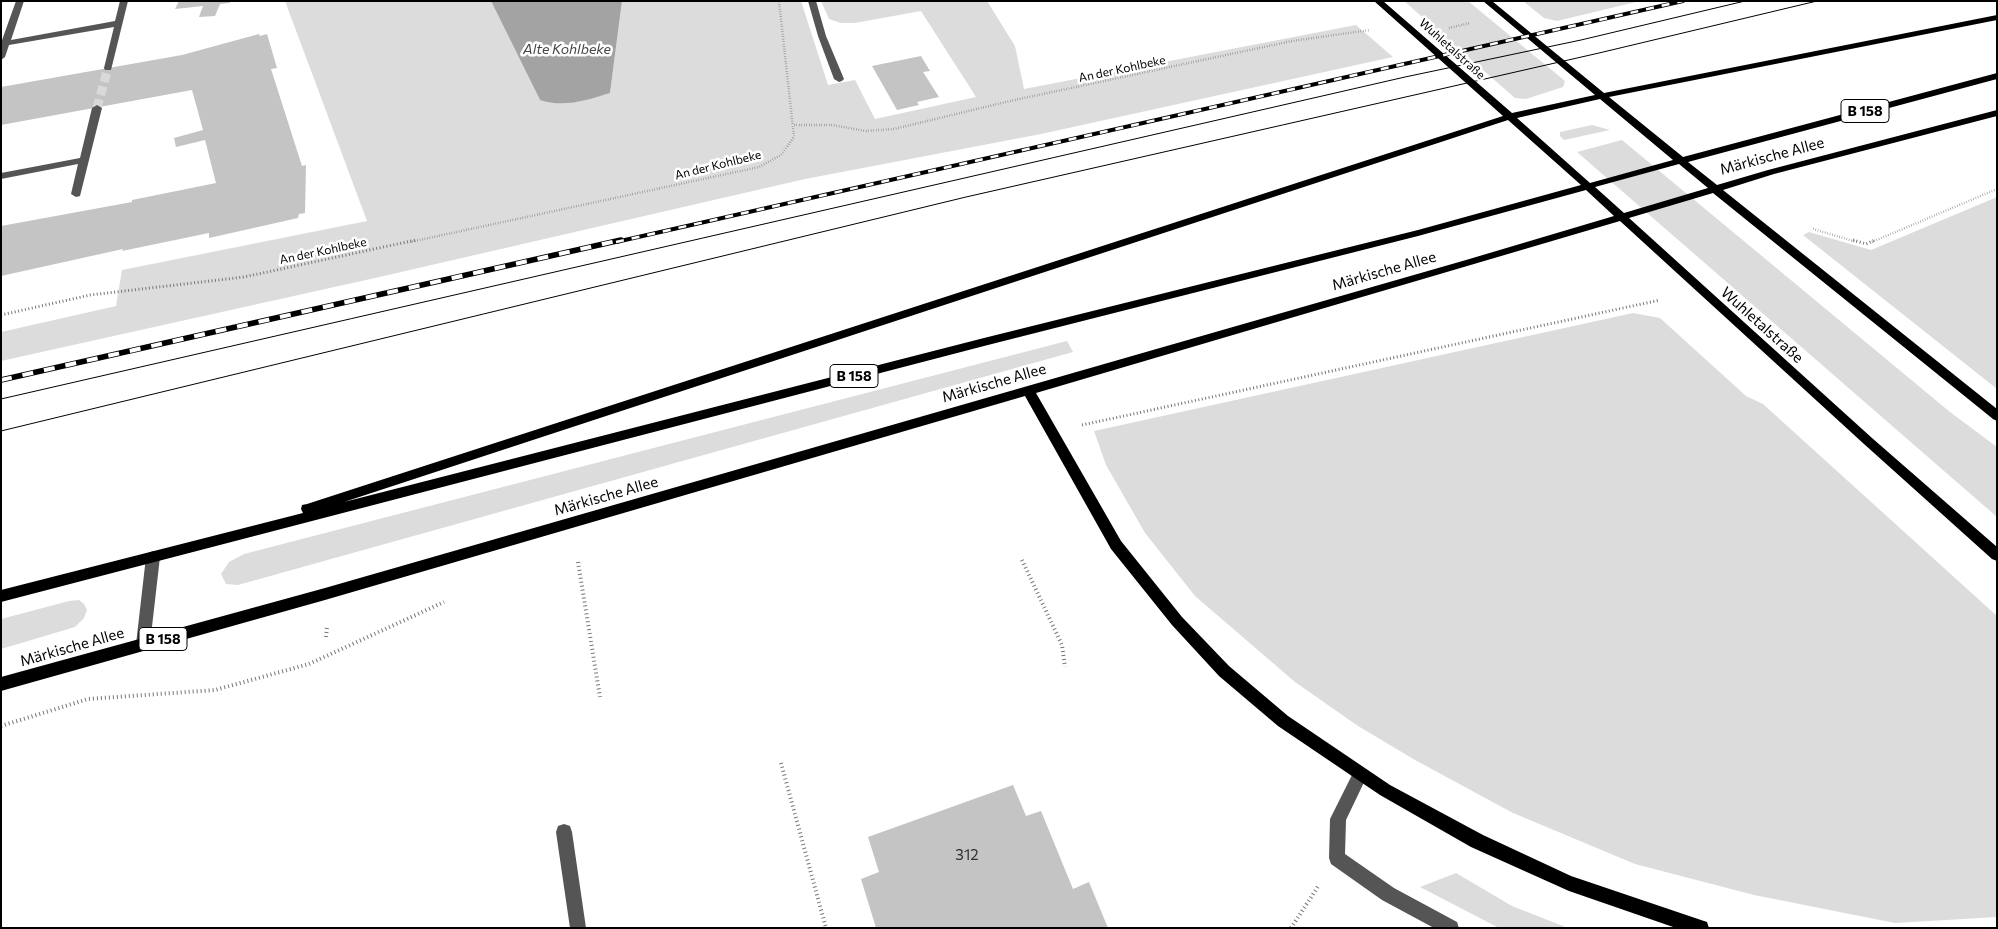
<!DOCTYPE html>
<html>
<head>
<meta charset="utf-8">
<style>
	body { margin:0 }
	#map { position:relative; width:1998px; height:929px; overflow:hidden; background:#fff; font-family:Commissioner,sans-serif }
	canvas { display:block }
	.frame { position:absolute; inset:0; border:2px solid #000; pointer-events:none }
</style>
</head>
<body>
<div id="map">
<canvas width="1998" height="929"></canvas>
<div class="frame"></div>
</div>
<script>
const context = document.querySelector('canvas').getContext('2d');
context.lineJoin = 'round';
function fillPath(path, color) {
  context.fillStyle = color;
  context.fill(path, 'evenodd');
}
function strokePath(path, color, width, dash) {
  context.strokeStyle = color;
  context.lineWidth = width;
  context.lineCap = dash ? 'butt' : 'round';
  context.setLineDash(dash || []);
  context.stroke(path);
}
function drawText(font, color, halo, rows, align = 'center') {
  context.font = font + ' Commissioner,sans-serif';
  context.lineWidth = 5;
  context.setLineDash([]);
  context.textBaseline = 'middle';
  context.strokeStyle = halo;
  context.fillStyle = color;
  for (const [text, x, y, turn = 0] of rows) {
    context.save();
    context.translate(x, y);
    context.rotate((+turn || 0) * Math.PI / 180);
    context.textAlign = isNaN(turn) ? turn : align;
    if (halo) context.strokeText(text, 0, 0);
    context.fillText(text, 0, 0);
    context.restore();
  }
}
fillPath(new Path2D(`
	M285,1h206l49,99 70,-7 12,-92h179l27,84 27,-5 20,39 101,-22 -55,-86 -66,12h-14l-12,-4 -8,-18h166l28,45 9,43 332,-64 37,32 -352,77 -236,45 -430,99 -374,83v-29l115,-26 6,-36 245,-49z
	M1404,1h64l97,80 -2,6 -37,12 -11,-1z
	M1523,1h117l-83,20 -13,-3z
	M1592,125l18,5 -46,10 -4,-4v-4z
	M1622,140l328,272 47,35v70l-420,-365z
	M1997,197v192l-194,-154 6,-3 62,18z
	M1633,313l27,5 86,78 17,8 234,212v301l-102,6 -141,-28 -119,-31 -122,-51 -98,-53 -57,-34 -63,-44 -100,-86 -50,-63 -39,-68 -12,-34z
	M1067,341l6,11 -835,233 -12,-1 -5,-10 8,-12 15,-8z
	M79,600l5,4 3,6 -3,8 -9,9 -74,22v-30l68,-18z
	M1456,873l56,33 56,22h-69l-79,-41z`), '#dcdcdc');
fillPath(new Path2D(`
	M491,1h131l-12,92c-23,7 -46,15 -70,7z`), '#a3a3a3');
fillPath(new Path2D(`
	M179,1h51v2l-10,1 -5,12 -16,1 4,-11 -28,3z
	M259,34l1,2 7,-2 10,34 -6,1 31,97 4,-1 -1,48 -6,1 -1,4 -89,20v-5l-87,18 1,-2 -122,27v-50l131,-24v-2l84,-17 -11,-43 -29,7 -2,-9 29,-8 -11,-40 -191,35v-38l181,-32z
	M921,56l9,15 -7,1 16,25 -22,5 2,3 -22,5 -25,-44z
	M1013,785l13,31 15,-5 32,78 16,-7 19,46h-232l-15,-49 18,-7 -11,-35z`), '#c4c4c4');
strokePath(new Path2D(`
	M97,108l11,-40`), '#d9d9d9', 9, [9, 4.5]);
strokePath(new Path2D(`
	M1449,28l21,-5
	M794,125h38l34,6 28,-2 116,-28 282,-60 78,-11
	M1813,229l44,13
	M410,242l349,-75 22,-12 13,-18 -15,-136
	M1872,242l125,-53`), '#777', 2.5, [0.5, 2]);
strokePath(new Path2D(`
	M1853,240l13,4 9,-4
	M1,315l89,-20 154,-18 172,-37
	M1082,425l578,-125`), '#777', 3, [1, 2.5]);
strokePath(new Path2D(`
	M1022,560l40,85 3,22
	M578,562l22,135
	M326,637l1,-10
	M1,726l87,-27 127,-9 94,-26 135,-62
	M781,763l45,165
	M1291,928l28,-43`), '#777', 4, [1, 3]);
fillPath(new Path2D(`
	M16,1h8l-13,39 104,-19 5,-20h8l-17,69h-6l-1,-2 10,-41 -105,18 -4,12 -4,3v-17z
	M808,1h8l10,35 18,43 -2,2 -3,1 -5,-3 -16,-43z
	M97,105l5,3 -22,88 -4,1 -5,-3 7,-30 -77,15v-6l79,-15 12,-50z
	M153,551l5,2 2,4 -10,87 -2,4 -5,2 -5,-2 -2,-4 10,-87 2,-4z
	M1360,767l5,2 3,5 -22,46 -1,34 49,34 63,34 2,6h-25l-52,-28 -51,-36 -2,-6 1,-39 25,-50z
	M564,824l6,2 2,6 14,96h-16l-14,-96 2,-6z`), '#555');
fillPath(new Path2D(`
	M1374,1h9l129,112 83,-18 -112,-94h9l112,92 393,-78v5l-388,77 74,60 314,-84v6l-309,83 29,23 51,-15 229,-60v6l-223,58 -51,16 274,219v12l-4,-2 -280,-226 -84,25 243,220 125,109v14l-5,-2 -128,-115 -244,-223 -584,172 85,148 61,76 47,49 59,50 102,69 93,50 88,41 130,44 6,2 2,6h-33l-107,-37 -98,-44 -91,-52 -102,-69 -59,-50 -47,-51 -61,-76 -86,-153 -700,204 -324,91v-14l324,-89 1141,-328 148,-44 -28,-26 -168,46 -434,110 -983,256v-12l302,-77 -2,-4 1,-4 5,-1 1196,-388zM1600,99l73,61 -83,23 -73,-65zM1508,120l73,65 -163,45 -434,108 -640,164zM1679,164l29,24 -84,25 -29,-26z`), '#000');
strokePath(new Path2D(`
	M1,399l1404,-322 176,-37 164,-39
	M1,431l965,-234 633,-144 218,-52`), '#000', 1);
const railFar1 = new Path2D(`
	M616,242l1067,-241`);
const rail = new Path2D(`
	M1,380l620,-140`);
strokePath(railFar1, '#000', 4);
strokePath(rail, '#000', 5.5);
strokePath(railFar1, '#fff', 2.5, [8]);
strokePath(rail, '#fff', 4, [11]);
drawText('12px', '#000', '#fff', [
	["Wuhletalstraße",1452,49,42],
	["An der Kohlbeke",1122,69,-12],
	["An der Kohlbeke",718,165,-14],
	["An der Kohlbeke",323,251,-12]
]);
drawText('italic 14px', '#444', '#fff', [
	["Alte Kohlbeke",567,49]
]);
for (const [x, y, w] of [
	[1865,111,48],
	[854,376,48],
	[163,639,48]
]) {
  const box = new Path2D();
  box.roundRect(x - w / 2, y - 11.5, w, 23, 4);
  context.fillStyle = '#fff';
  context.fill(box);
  strokePath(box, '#000', 1);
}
drawText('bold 14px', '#000', null, [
	["B 158",1865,111],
	["B 158",854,376],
	["B 158",163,639]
]);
drawText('15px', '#000', '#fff', [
	["Märkische Allee",1772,156,-15],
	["Märkische Allee",1384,271,-16],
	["Wuhletalstraße",1762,325,42],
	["Märkische Allee",994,383,-16],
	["Märkische Allee",606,496,-16],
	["Märkische Allee",72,647,-16]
]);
drawText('15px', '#313131', null, [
	["312",967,855]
]);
</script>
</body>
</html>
